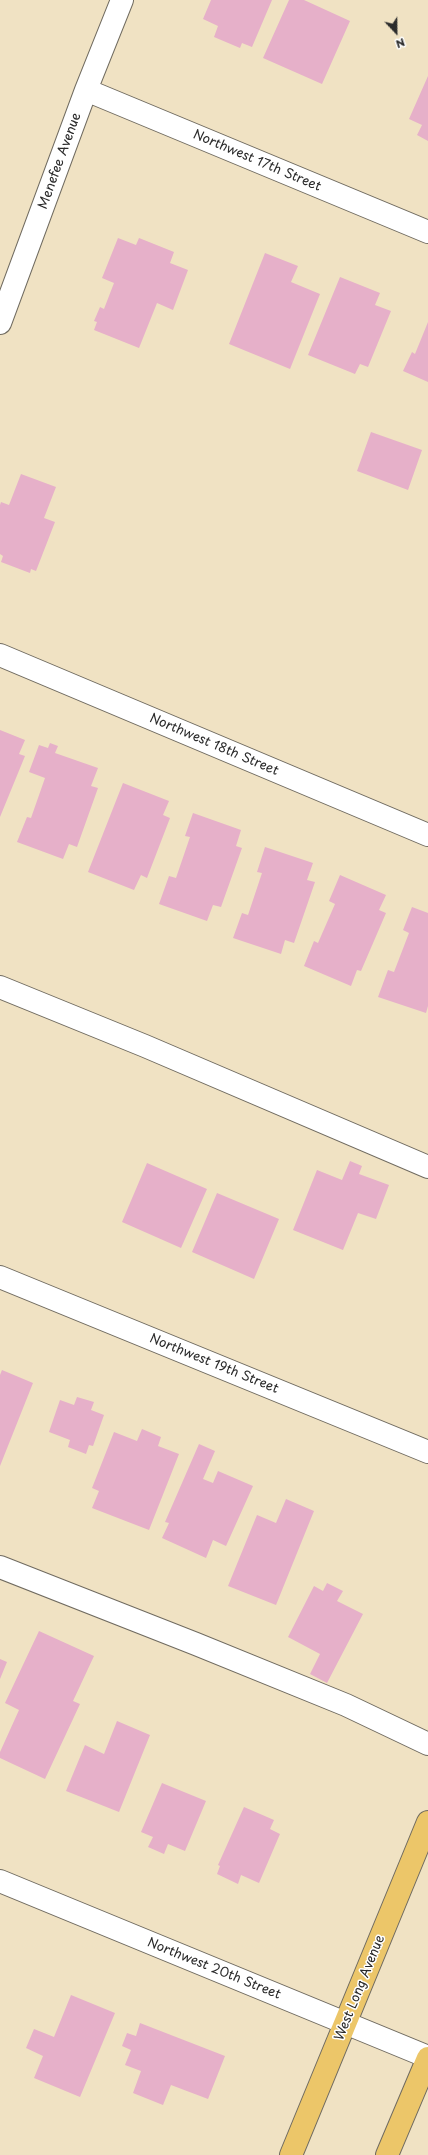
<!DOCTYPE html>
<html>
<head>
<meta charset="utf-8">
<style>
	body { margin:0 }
	#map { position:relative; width:428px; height:2155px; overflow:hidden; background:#f0e2c3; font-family:"Playpen Sans",sans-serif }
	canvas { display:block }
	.north { position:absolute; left:376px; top:12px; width:40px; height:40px; -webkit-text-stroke:3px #fff; paint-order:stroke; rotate:158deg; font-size:11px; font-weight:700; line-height:16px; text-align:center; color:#2b2b2b }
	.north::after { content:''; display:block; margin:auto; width:14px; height:18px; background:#2b2b2b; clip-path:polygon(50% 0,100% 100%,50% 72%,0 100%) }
</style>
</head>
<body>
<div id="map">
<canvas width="428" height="2155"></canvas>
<div class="north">N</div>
</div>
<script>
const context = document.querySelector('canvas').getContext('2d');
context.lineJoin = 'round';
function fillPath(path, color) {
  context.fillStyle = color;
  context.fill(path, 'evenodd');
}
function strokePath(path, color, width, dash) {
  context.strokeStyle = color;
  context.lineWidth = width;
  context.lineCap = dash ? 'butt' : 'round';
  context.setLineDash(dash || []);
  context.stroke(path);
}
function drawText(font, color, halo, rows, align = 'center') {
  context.font = font + ' "Playpen Sans",sans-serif';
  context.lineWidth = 3;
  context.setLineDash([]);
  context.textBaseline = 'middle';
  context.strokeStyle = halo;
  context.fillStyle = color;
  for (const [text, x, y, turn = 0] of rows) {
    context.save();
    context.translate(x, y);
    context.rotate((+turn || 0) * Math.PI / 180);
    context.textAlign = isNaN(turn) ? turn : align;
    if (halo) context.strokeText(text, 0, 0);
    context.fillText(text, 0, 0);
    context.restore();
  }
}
fillPath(new Path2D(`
	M211,0h61l-20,47 -10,-4 -2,5 -26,-11 4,-11 -15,-7z
	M289,0h15l46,21 -28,63 -59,-26z
	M428,76v65l-11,-6 5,-10 -13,-6z
	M118,238l18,7 3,-7 35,14 -4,11 18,7 -15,40 -16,-7 -18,45 -45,-18 3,-8 -3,-1 6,-14 4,2 10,-26 -12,-5z
	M265,253l33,13 -7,16 29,12 -30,75 -61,-25z
	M340,277l40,16 -5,12 16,6 -23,56 -8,-3 -5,10 -47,-19z
	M428,322v60l-25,-11 9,-19 3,2z
	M371,432l51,18 -14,40 -51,-19z
	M21,474l35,13 -12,31 11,4 -19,49 -5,-2 -1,4 -29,-11 2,-6 -3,-2v-49l1,-3 8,3z
	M0,730l25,10 -6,14 6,2 -25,61z
	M50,743l8,3 -3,7 43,15 -7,18 7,2 -21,59 -8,-3 -6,15 -46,-17 10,-25 4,1 14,-40 -16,-6 10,-27 9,3z
	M123,783l46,18 -6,14 7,3 -23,60 -6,-3 -7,15 -46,-18z
	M193,813l48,17 -5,16 6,2 -21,59 -8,-2 -6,16 -48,-17 10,-28 7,2 14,-41 -5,-1z
	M265,847l48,16 -6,17 8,2 -21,61 -9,-3 -4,14 -48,-16 9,-25 6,2 14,-42 -5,-1z
	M340,875l46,20 -7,15 7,3 -25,58 -4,-1 -6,16 -47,-20 10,-25 4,2 17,-39 -6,-3z
	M412,907l16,6v93l-2,7 -48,-16 10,-27 6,2 15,-39 -6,-3z
	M350,1161l12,5 -3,8 30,11 -13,34 -18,-6 -15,37 -50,-20 24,-60 25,10z
	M147,1163l60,26 -26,59 -59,-26z
	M217,1193l62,26 -25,60 -62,-27z
	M2,1370l31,13 -33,83v-91z
	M77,1397l17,5 -3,8 13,5 -11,31 -4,-1 -3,9 -18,-7 2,-7 -21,-8 11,-32 14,5z
	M142,1429l19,8 -3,9 21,8 -30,76 -57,-22 7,-17 -7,-3 22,-56 23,9z
	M199,1444l16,7 -12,28 10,4 5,-12 35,15 -27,60 -13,-6 -7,18 -44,-20 7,-15 -4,-1z
	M286,1499l28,12 -38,94 -48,-19 29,-71 19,8z
	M327,1583l16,8 -6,10 26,13 -36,69 -17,-9 10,-20 -32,-17 26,-51 9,5z
	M39,1631l55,25 -21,45 7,3 -35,75 -45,-21v-6l19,-42 -14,-7z
	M0,1659l7,3 -7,17z
	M117,1721l33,14 -31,77 -53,-21 19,-46 19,9z
	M162,1783l44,18 -21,50 -17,-7 -4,10 -16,-7 5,-10 -12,-5z
	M244,1807l30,13 -4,9 10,5 -21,49 -18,-8 -3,9 -21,-10 3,-8 -2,-1z
	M71,1995l44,18 -35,84 -46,-19 9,-22 -17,-8 8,-19 20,8z
	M140,2023l85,33 -17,43 -37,-14 -8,20 -30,-12 8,-22 -16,-6 6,-15 -9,-4 5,-13 9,3z`), '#e6b0c9');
const minor = new Path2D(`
	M86,90l342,142
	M0,323l86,-233 36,-90
	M0,655l428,180
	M0,987l145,59 283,121
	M0,1277l428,175
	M0,1567l196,77 150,61 82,39
	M0,1881l428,176`);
const major = new Path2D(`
	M291,2155l137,-333
	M387,2155l41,-97`);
strokePath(minor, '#706b60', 24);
strokePath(major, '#706b60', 24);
strokePath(minor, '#fff', 22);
strokePath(major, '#ecc669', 22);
drawText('13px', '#2b2b2b', '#fff', [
	["Menefee Avenue",60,161,-70],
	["Northwest 17th Street",257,161,23],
	["Northwest 18th Street",214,745,23],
	["Northwest 19th Street",214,1364,22],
	["Northwest 20th Street",214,1969,22],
	["West Long Avenue",360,1988,-68]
]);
</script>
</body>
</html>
